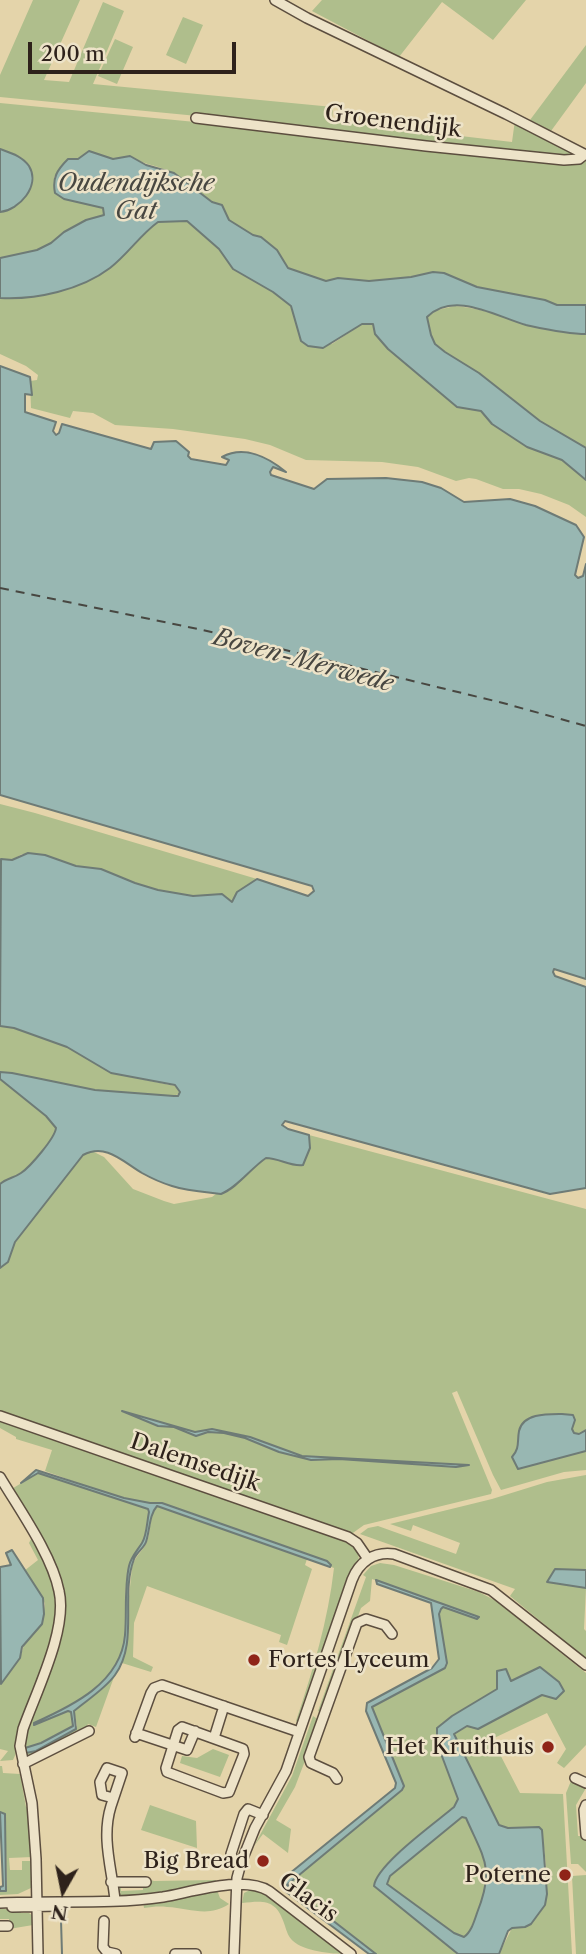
<!DOCTYPE html>
<html>
<head>
<meta charset="utf-8">
<style>
	body { margin:0 }
	#map { position:relative; width:586px; height:1954px; overflow:hidden; background:#e4d4aa; font-family:"Libre Caslon Text",serif }
	canvas { display:block }
	.north { position:absolute; left:28px; top:1856px; width:70px; height:70px; -webkit-text-stroke:5px #ede3c8; paint-order:stroke; rotate:189deg; font-size:19px; font-weight:700; line-height:28px; text-align:center; color:#2e221b }
	.north::after { content:''; display:block; margin:auto; width:24px; height:32px; background:#2e221b; clip-path:polygon(50% 0,100% 100%,50% 72%,0 100%) }
	.scale { position:absolute; left:28px; top:42px; width:208px; height:32px; box-sizing:border-box; border:4px solid #2e221b; border-top:0; padding-left:9px; font-size:21px; line-height:24px; white-space:nowrap; color:#2e221b; -webkit-text-stroke:5px #ede3c8; paint-order:stroke }
</style>
</head>
<body>
<div id="map">
<canvas width="586" height="1954"></canvas>
<div class="north">N</div>
<div class="scale">200 m</div>
</div>
<script>
const context = document.querySelector('canvas').getContext('2d');
context.lineJoin = 'round';
function fillPath(path, color) {
  context.fillStyle = color;
  context.fill(path, 'evenodd');
}
function strokePath(path, color, width, dash) {
  context.strokeStyle = color;
  context.lineWidth = width;
  context.lineCap = dash ? 'butt' : 'round';
  context.setLineDash(dash || []);
  context.stroke(path);
}
function drawText(font, color, halo, rows, align = 'center') {
  context.font = font + ' "Libre Caslon Text",serif';
  context.lineWidth = 5;
  context.setLineDash([]);
  context.textBaseline = 'middle';
  context.strokeStyle = halo;
  context.fillStyle = color;
  for (const [text, x, y, turn = 0] of rows) {
    context.save();
    context.translate(x, y);
    context.rotate((+turn || 0) * Math.PI / 180);
    context.textAlign = isNaN(turn) ? turn : align;
    if (halo) context.strokeText(text, 0, 0);
    context.fillText(text, 0, 0);
    context.restore();
  }
}
fillPath(new Path2D(`
	M33,0h47l-36,80 25,2 34,-80 21,9 -31,73 240,23 -1,14 180,21 3,-22 63,36 -10,3 -329,-39 -239,-23v-22z
	M322,0h204l-33,40 -51,-38 -43,55 -87,-46z
	M183,17l20,8 -17,39 -20,-9z
	M115,39l18,8 -16,37 -19,-8z
	M586,45v38l-35,48 -21,-11z
	M0,103l586,57v145h-29l-12,-5 -68,-13 -33,-14 -11,-1 -21,5 -43,4 -31,-3 -12,3 -38,-13 -11,-18 -16,-13 -8,-1 -24,-16 -7,-15c-22,-6 -35,-26 -56,-35 -14,-6 -21,-5 -36,-14l-17,3 -24,-8 -35,26 1,16 49,16v6l-18,5 -22,12 -13,11 -14,7 -37,8v-46c19,-2 25,-15 32,-31l-11,-24 -21,-8z
	M187,221l32,28 14,20 40,23 18,14 10,35 31,3 30,-20h11l2,10 13,15 69,57 24,5 11,13 35,23 35,13 24,20v37l-17,-12 -28,-11 -22,-5h-16l-27,-10 -7,-1 -13,3 -38,-14 -36,-5 -76,-2 -36,-15 -25,-6 -72,-10 -58,-4 -22,-12 -20,-2 -3,7 -39,-10 -1,-27 7,-1 1,-5 -12,-9 -26,-12v-56c36,2 81,-8 110,-30 18,-14 30,-33 48,-46z
	M455,306c45,4 85,27 131,28v114l-46,-27 -61,-48 -34,-21 -10,-8 -4,-9 -4,-18 6,-6z
	M0,804l35,9 222,66 -20,13 -5,10 -13,-8 -26,2 -35,-6 -23,-7 -34,-14 -25,-3 -31,-11 -23,-1 -10,6h-12z
	M0,1026l14,2 53,19 44,26 64,13 5,7 -6,3 -79,-6 -83,-17 -12,-1z
	M0,1079l46,37 10,12c-1,10 -25,39 -35,45 -7,4 -14,6 -21,11z
	M309,1135l277,74v221l-7,4 -5,-1 -2,-4 3,-9 -2,-5 -11,-1 -43,31 -7,12 6,11 68,-17v19l-22,2 -63,18 -8,-15 -36,-84 -5,2 40,97 -1,4 -127,31 -14,10 -350,-123v-144l8,-6 7,-20 68,-87 9,-4 12,6 29,32 31,12 10,3 38,-7 4,-3 13,-3 10,-11 27,-22 18,2 15,6c10,-10 12,-17 10,-31z
	M0,1417l348,122 10,10 1,14 -7,5 -6,12 -47,143 -3,-2c17,-51 32,-100 38,-153l-172,-65c-39,0 -80,-19 -117,-32l7,-21 -36,-11v-2l-16,-9z
	M38,1473l110,36 1,3c-2,10 -2,23 -7,31 -5,8 -11,14 -13,23 -5,20 -4,44 -3,64 0,50 -54,76 -92,95l34,-14 3,1 2,14 -32,17 -15,5v5l51,-27 -3,-15 40,-34 -18,50 -8,-3 -4,7 -58,28 -4,-16 41,-143 -53,-110z
	M586,1475v95l-39,12 39,6 -2,41 2,2v28l-76,-63 5,-7 -155,-55 8,-6 10,-2 78,28 4,-11 -47,-18 -2,6 -21,-7 102,-25 55,-17z
	M157,1506l151,50 -3,9 7,4 -25,76 -8,-3 2,-7 -134,-49 -13,37 -1,34 20,10 -2,5 -29,-9 10,-95c2,-11 9,-15 14,-24 6,-12 2,-28 11,-38z
	M32,1537c6,13 14,26 19,39 17,46 -14,101 -30,144 -5,13 -2,30 -8,40l-13,1 8,-10 -8,-2v-66l20,-25 5,-16 17,-18 3,-20 -2,-6 -19,-27 14,-11 -9,-17z
	M380,1563l14,2 85,27 17,9 90,72v72l-22,23 -7,-5 9,-14 -19,-36 -55,26 28,54 43,1 9,160h-73l13,-26c49,-3 33,-63 30,-98l-3,-3 -31,1 -9,-3 -45,-91 13,-8 11,3 64,-34 9,1 -11,-29 -30,14 -4,-11 -9,19 -60,54 21,56 -2,5 -82,79 34,31 50,40h-82l-88,-67 1,-5 114,-92 1,-2 -32,-81 73,-39 2,-5 -8,-49 2,-5 2,-2 34,12 2,-2 -107,-38 -2,22 -9,7 -39,106 -4,-3 48,-134 -3,-2 8,-9z
	M313,1716l6,4v4l-24,63 -19,33 15,9 -3,24 -25,-19 -9,12 38,-70z
	M213,1749l16,6 -9,22 -40,-14 2,-7 15,2z
	M0,1766h2l1,7 17,1 6,33h3l3,50 -23,1 1,12h12v-9h11l-2,7h2v19l-15,7 -18,1v-4h6l1,-6 -2,-71 -5,-2z
	M571,1781l15,7 -10,17 2,31h5l3,5v31l-8,-8h-7l-5,-71z
	M150,1805l46,16 1,27 -56,-18z
	M462,1817l4,1c8,19 23,42 21,64 -1,18 -13,37 -20,54l-3,1 -10,-4 -67,-49 3,-8z
	M586,1875v79h-10l-4,-78z
	M148,1879l6,2 62,-1v3l-21,2 -31,9 -44,3 -2,-2 3,-3h-4l-1,-7h5v6l22,-1v-5z
	M252,1889l11,2 84,63c-16,0 -43,-3 -54,-13 -5,-5 -6,-9 -8,-15 -8,-26 -19,-26 -43,-23l2,-10z
	M217,1890l3,8 9,6c-21,14 -39,4 -62,3 -8,-1 -16,0 -23,1l-1,-6 39,-4z
	M0,1909h20l1,4h8l4,3v9l-24,4v-10h-9z`), '#afbe8c');
const water = new Path2D(`
	M0,149c11,4 22,7 29,17 12,20 -10,44 -29,46z
	M89,151l24,8 17,-3 16,9 28,8 38,29 10,3 7,15 24,15 8,2 16,13 11,18 38,13 12,-3 31,3 42,-4 22,-5 11,1 33,14 68,13 12,5h29v29c-19,0 -41,-5 -60,-9 -29,-8 -72,-35 -99,-8l4,18 4,9 10,8 34,21 61,48 46,27v32l-24,-20 -35,-13 -35,-23 -11,-13 -24,-4 -69,-58 -13,-15 -2,-10h-11l-39,24 -15,-2 -7,-5 -10,-35 -18,-14 -40,-23 -14,-20 -32,-28 -29,1c-18,13 -30,32 -48,46 -29,22 -74,32 -110,30v-40l37,-8 14,-7 13,-11 22,-12 18,-5 -1,-7 -39,-9 -9,-6c-3,-15 2,-23 13,-34h10z
	M0,366l30,11 2,18 -7,-1v18l31,10 -3,9 3,4 3,-2 3,-9 89,25 3,-7 22,-1 13,11 -1,4 3,3 35,6 3,-5 -7,-3c22,-12 46,0 64,15l-13,-5 -3,5 1,3 43,14 13,-10 59,-1 36,4 19,6 23,14 46,-3 25,7 41,19 8,12 -9,38 3,3 5,-2 3,-12v415l-32,-10 -1,3 2,4 31,11v201l-36,6 -265,-73 -3,4 6,4 21,6 1,13 -7,17c-12,2 -24,-7 -37,-7 -15,10 -29,30 -45,36 -16,-2 -33,-3 -49,-8 -10,-3 -21,-8 -30,-13 -20,-12 -36,-30 -59,-18l-68,87 -7,20 -8,6v-84c7,-6 14,-6 21,-11 9,-6 34,-35 35,-45l-10,-12 -46,-37v-7l12,1 83,17 79,6h4l2,-4 -5,-7 -64,-12 -44,-26 -53,-19 -14,-2 1,-167 11,1 16,-7 17,2 31,11 25,3 34,14 23,7 35,6 29,-2 10,8 5,-10 20,-13 51,17 6,-5 -2,-5 -312,-91z
	M122,1411l73,21 17,-3 38,8 52,19 167,9 -13,2 -117,-8 -28,1 -32,-8 -34,-14 -21,-5 -16,-1 -12,4 -22,-9 -16,-1z
	M562,1414l11,1 2,5 -3,9 2,4 5,1 7,-4v21l-68,18 -6,-12c8,-9 5,-15 7,-26 4,-18 29,-17 43,-17z
	M36,1470l88,28 26,5h12l165,58 4,4 -1,2 -173,-61c-8,9 -7,24 -11,36 -2,6 -9,10 -12,17 -14,37 5,83 -19,116 -10,14 -28,25 -41,36l2,18 -40,22 -10,2 -1,-5 16,-5 32,-17 -2,-14 -3,-1 -34,14v-2c38,-17 87,-40 91,-88 2,-22 -1,-46 4,-69 2,-9 8,-15 13,-23 5,-8 5,-22 7,-31l-1,-3 -110,-36 -17,10z
	M12,1550l31,48 1,16 -2,10 -20,23 -2,11 -19,26 -1,-117 11,-2 -5,-12z
	M555,1569l31,1v18l-39,-6z
	M376,1580l103,37 -2,2 -34,-12 -2,2 -2,5 8,49 -2,5 -73,39 32,79 -2,4 -115,95 89,69h-7l-84,-63 -3,-7 2,-6 111,-90 1,-5 -30,-72 1,-8 65,-35 7,-9 -8,-56 -54,-19z
	M540,1667l19,15 5,9 -8,8 -14,-4 -64,34 -11,-3 -13,8 45,91 9,3 31,-1 3,3 5,64 -2,11 -14,19 -6,3 -13,1 -4,3 -9,23h-41l-84,-68c2,-21 61,-63 80,-79l4,-8 -21,-56v-15l15,-12 45,-27v-18l9,-2 5,12zM462,1817l4,1c18,41 29,50 11,95 -3,9 -6,19 -13,24l-10,-4 -67,-49 3,-8z
	M0,1812l5,2 1,77h-6v-4l3,-1z`);
fillPath(water, '#98b7b2');
strokePath(water, '#6e7b76', 2);
strokePath(new Path2D(`
	M61,1920l1,34`), '#6e7b76', 2);
strokePath(new Path2D(`
	M0,588l203,42 300,73 83,23`), '#484741', 2, [9, 7]);
const minor = new Path2D(`
	M275,0l32,18 199,96 80,41
	M196,118l230,28 138,14 15,-1 5,-4
	M0,1416l348,121 9,6 11,16
	M0,1477c19,32 52,78 59,114 9,38 -23,101 -36,138l-3,17 12,57 4,56 2,95
	M182,1727l61,22 1,5 -15,38 -6,1 -56,-21 -1,-4 12,-38z
	M136,1733l51,17 8,-19
	M135,1737l16,-44 3,-5 8,-3 137,47
	M214,1738l10,-32
	M23,1764l66,-33
	M575,1778l11,5
	M337,1779l-4,-6 -22,-10 -2,-6 48,-134 9,-4 19,6 7,9
	M113,1798l-11,-3 -2,-13 7,-14 15,5 -11,33c-10,32 1,63 4,94
	M586,1805l-2,5 2,25
	M241,1863l-7,-2 -3,-7 13,-40 4,-5 15,6
	M111,1882h35
	M0,1903c54,-3 109,2 163,-6 29,-5 80,-22 106,-6l82,63
	M12,1907l46,-1
	M104,1921l-1,26 4,5 9,2
	M0,1926h8
	M175,1954h21
	M234,1954l3,-76 4,-15 14,-35 31,-57 66,-191c7,-18 22,-29 42,-26l97,36 95,75`);
strokePath(minor, '#5c4e3f', 12);
strokePath(minor, '#ede3c8', 9);
for (const [x, y, r, color] of [
	[254,1660,7,"#8f2418"],
	[548,1747,7,"#8f2418"],
	[263,1861,7,"#8f2418"],
	[565,1875,7,"#8f2418"]
]) {
  const dot = new Path2D();
  dot.arc(x, y, r, 0, 2 * Math.PI);
  context.fillStyle = color;
  context.fill(dot);
  strokePath(dot, '#ede3c8', 2.5);
}
drawText('23px', '#2e221b', '#ede3c8', [
	["Groenendijk",393,122,7],
	["Dalemsedijk",195,1463,19],
	["Glacis",308,1898,36]
]);
drawText('23px', '#2e221b', '#ede3c8', [
	["Fortes Lyceum",268,1660,"left"],
	["Het Kruithuis",534,1747],
	["Big Bread",249,1861],
	["Poterne",551,1875]
], 'right');
drawText('italic 24px', '#484741', '#ede3c8', [
	["Oudendijksche",136,184],
	["Gat",136,212],
	["Boven-Merwede",303,661,15]
]);
</script>
</body>
</html>
